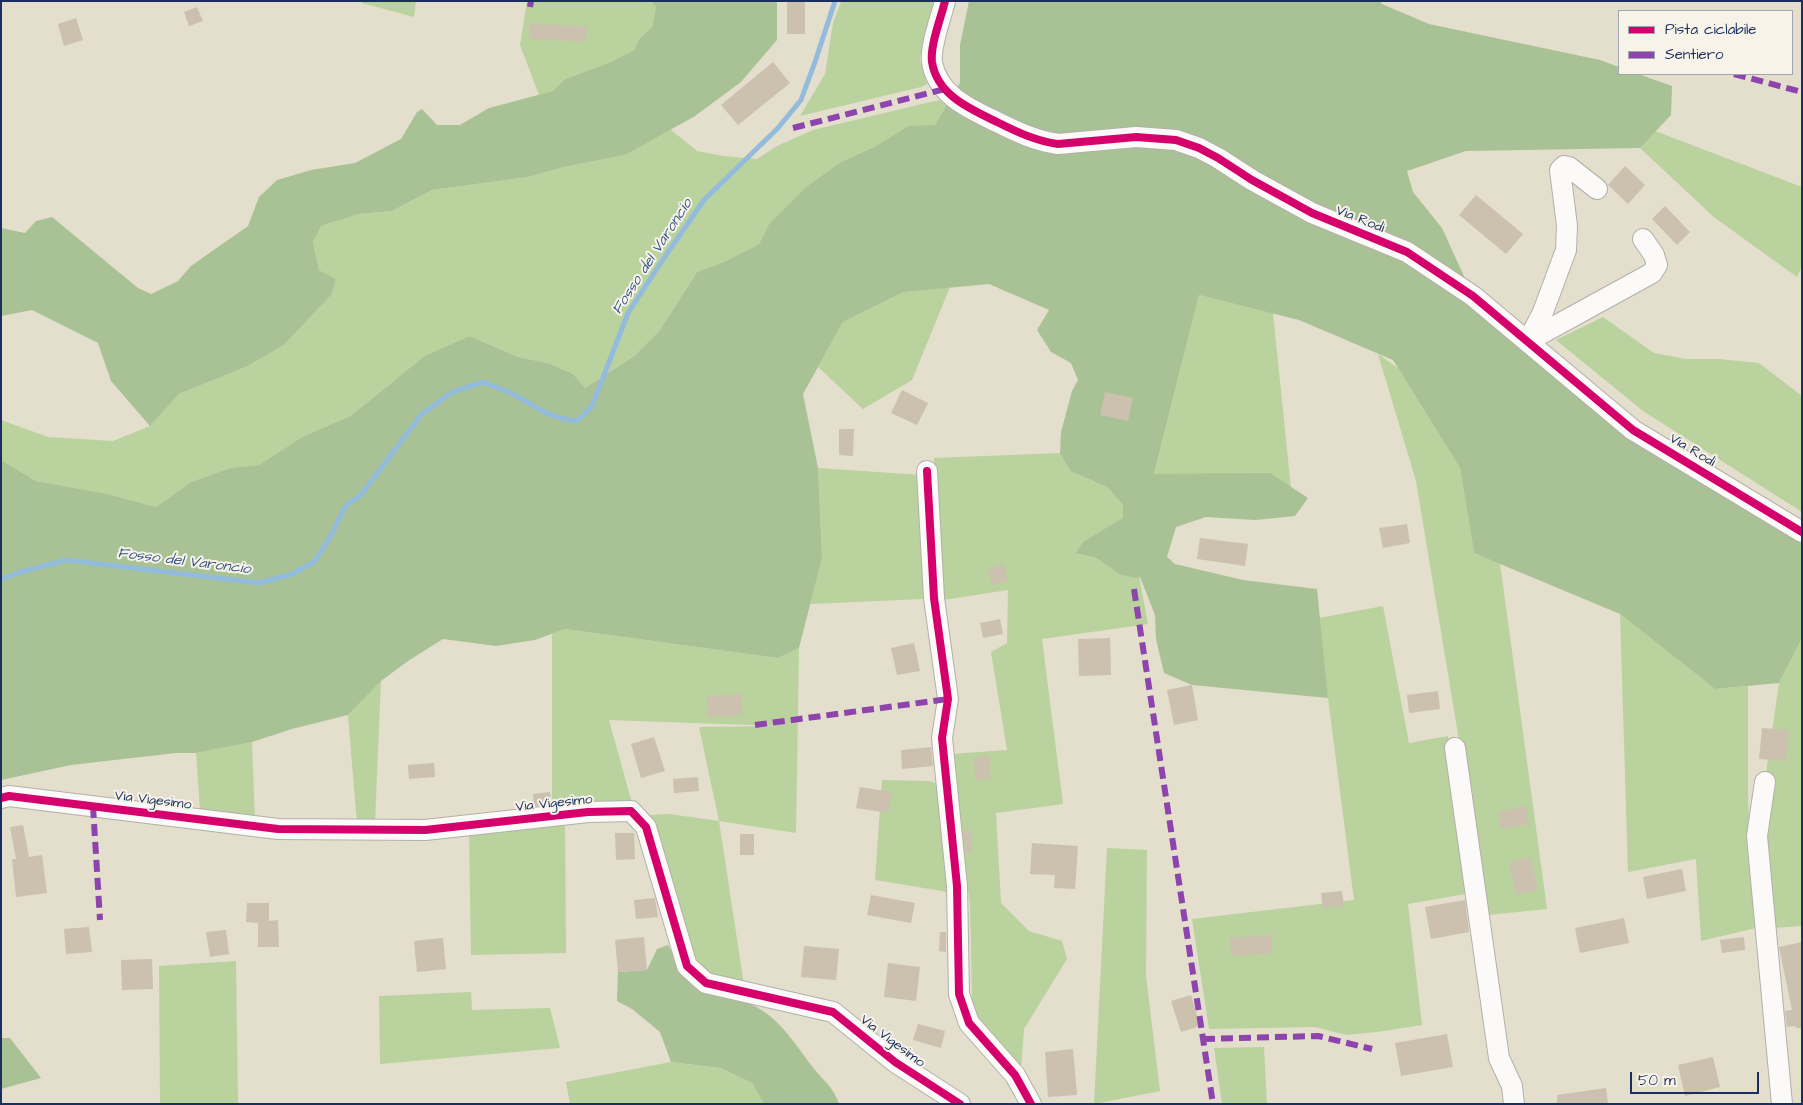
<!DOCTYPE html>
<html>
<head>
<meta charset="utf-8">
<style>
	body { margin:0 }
	#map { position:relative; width:1803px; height:1105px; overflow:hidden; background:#e4decd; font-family:"Architects Daughter",sans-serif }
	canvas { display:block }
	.frame { position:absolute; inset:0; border:2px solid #1b2f5e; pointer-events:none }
	.legend { position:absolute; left:1618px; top:10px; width:175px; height:65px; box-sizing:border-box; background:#f7f3e8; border:1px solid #9fa5b1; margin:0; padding:6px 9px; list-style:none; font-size:15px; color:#1b2f5e }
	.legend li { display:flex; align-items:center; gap:10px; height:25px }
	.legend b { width:25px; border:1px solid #9fa5b1 }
	.scale { position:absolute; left:1630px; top:1072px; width:129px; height:22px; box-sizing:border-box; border:2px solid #1b2f5e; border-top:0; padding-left:6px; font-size:15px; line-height:18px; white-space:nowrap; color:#1b2f5e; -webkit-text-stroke:4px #f7f3e8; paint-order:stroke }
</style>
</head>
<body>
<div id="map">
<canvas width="1803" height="1105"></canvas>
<div class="frame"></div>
<ul class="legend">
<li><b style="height:6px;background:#d6006c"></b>Pista ciclabile</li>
<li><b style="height:6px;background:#8e44ad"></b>Sentiero</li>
</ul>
<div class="scale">50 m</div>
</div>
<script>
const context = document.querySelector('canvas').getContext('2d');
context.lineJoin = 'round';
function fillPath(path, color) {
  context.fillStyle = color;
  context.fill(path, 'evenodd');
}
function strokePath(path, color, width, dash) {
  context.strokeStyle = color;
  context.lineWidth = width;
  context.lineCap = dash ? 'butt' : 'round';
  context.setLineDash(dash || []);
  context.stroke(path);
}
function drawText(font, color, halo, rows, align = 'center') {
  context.font = font + ' "Architects Daughter",sans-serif';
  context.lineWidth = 4;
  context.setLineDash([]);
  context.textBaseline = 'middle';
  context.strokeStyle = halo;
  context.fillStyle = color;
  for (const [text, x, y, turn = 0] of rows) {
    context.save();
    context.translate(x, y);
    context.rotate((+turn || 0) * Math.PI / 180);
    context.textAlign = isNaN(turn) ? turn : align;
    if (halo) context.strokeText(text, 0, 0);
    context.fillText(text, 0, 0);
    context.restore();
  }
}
fillPath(new Path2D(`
	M362,1h54l-2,16 -52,-14z
	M527,1h124l5,6 -4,20 -13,12 -5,11 -23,12 -46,17 -12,12 -14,4 -19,-50z
	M937,1l-5,20 -10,24 -2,16 7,23 -6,3 -121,29 25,-42 8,-51 8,-21z
	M939,100l8,6 -12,19 -26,2 -35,20 -33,15 -72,62 -10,20 -33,17 -29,11 -37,58 -26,26 -49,32 -12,-14 -25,-11 -30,-6 -48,-21 -78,46 -42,34 -48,21 -43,28 -29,3 -39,14 -35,25 -48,-13 -72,-13 -35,-21v-40l47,17 65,4 37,-15 29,-32 69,-28 36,-21 48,-51 4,-15 -17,-9 -6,-28 8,-16 38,-12 33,-3 40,-21 96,-13 36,-10 61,-12 45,-26 27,22 26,5 34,3 20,-13 36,-16z
	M1655,131l147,56v79l-5,11 -82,-59 -75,-70z
	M950,287l-38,93 -49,29 -45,-42 25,-45 61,-30z
	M1199,295l74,18 18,176 -137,-14z
	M1603,317l51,36 32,6h33l40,4 43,33v116l-159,-101 -87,-71z
	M1378,354l20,14 62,100 14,85 26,10 47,346 -59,6 -72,-434z
	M1060,453l10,18 37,16 16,18 1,13 -40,23 -7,12 19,5 23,16 20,2 9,48 -106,15 21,165 -67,9 5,90 28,28 33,10 5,18 -43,70 -3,40 -37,-40 -8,-15 -4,-15 -2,-94 -19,-151 56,-4 -16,-98 16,-9 1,-53 -65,10 -9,-142z
	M818,468l104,7 1,124 -113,5 12,-46z
	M1383,606l26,137 39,-7 23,157 -63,11 14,121 -45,7 -31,3 -31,-8 -106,2 -17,-110 162,-19 -26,-202 -9,-80z
	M1620,614l95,75 33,-3v114l8,128 -55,13 -5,-82 -68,13z
	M565,629l213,29 21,-10 -3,185 -77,-12 25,164c-24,-6 -35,-8 -52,-28l-41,-131 -1,-11 19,-1 50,7 -20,-94 80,-1 -170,-6 23,83 -80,7v-176z
	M1802,638v288l-30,2 -15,-92 22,-153z
	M381,681l-6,141 -18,2 -9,-109z
	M252,742l3,80 -55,-12 -4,-57z
	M882,780l47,1 9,3 10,108 -73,-12z
	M565,821l1,132 -95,2 -2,-123z
	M1107,848l40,2 -1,126 14,115 -66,13z
	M236,961l2,143h-78l-1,-138z
	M471,992l1,18 78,-2 10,40 -180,16 -1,-68z
	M1264,1047l3,57h-45l-8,-56z
	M671,1062l48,6 33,15 12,21h-194l-4,-22z`), '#bad29e');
fillPath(new Path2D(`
	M651,1h126v39l-36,42 -46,34 -70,39 -61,12 -36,10 -96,13 -40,21 -33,3 -38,12 -8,16 6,28 17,9 -4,15 -48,51 -36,21 -69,28 -29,32 -39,-45 -13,-38 -66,-33 -31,6v-88l24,5 11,-12 16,-4 86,71 13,6 27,-13 13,-15 57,-40 11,-29 18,-17 34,-10 44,-7 46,-24 16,-27 5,-3 15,16h23l29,-17 64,-17 12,-12 46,-17 23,-12 5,-11 13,-12 4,-20z
	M969,1h411l2,3 47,20 171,36 19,7v7h19l34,12 -1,29 -31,33 -174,3 -59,20 6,21 29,36 31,68 119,100 210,136v106l-23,45 -64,6 -95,-75 -146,-61 -14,-85 -67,-108 -94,-40 -100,-25 -45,179 116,-1 38,25 -13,18 -40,4 -49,-3 -30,10 -9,30 8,7 68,16 74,9 11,109 -136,-13 -28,-12 -8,-34 -1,-24 -15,-38 -4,1 -17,-4 -23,-16 -20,-5 8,-12 39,-23v-13l-16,-18 -37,-16 -10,-18 1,-21 11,-41 6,-11 -7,-17 -20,-11 -14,-22 12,-20 -60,-26 -85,8 -61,30 -40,72 15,74 4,90 -23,90 -21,10 -213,-29 -30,11 -39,6 -53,-7 -35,22 -27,20 -33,34 -56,14 -40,13 -56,11h-20l-105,12 -70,15v-320l35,21 72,13 48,13 35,-25 39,-14 29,-3 43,-28 48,-21 75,-60 45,-20 48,21 30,6 25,11 12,14 49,-32 26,-26 37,-58 29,-11 33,-17 10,-20 36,-36 36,-26 33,-15 35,-21 26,-1 25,-42v-38z
	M668,945c7,13 16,37 29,44 14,7 34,8 48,13 34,12 49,42 70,68 10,12 19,18 24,34h-75l-12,-21 -32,-15 -49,-6 -11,-30 -28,-23 -15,-8 1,-29 29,-2 10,-21z
	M1,1038h9l31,40 -40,11z`), '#a9c295');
strokePath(new Path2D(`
	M1,579l20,-7 45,-12 193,23 33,-9 23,-13 15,-24 16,-32 14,-9 61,-81 31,-23 31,-10c9,4 20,7 29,12 25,12 35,24 65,27l15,-15 36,-93 38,-58 38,-55 74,-72 23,-28 14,-38 20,-61`), '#93bbdc', 5);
fillPath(new Path2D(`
	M787,1h18v33h-18z
	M197,7l6,14 -14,5 -5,-14z
	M76,18l7,22 -19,6 -6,-22z
	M530,23l57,4 -1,15 -57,-3z
	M773,62l17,21 -52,42 -17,-20z
	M1625,166l20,19 -17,19 -20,-19z
	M1476,195l47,39 -17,20 -47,-39z
	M1665,206l25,26 -13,13 -25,-26z
	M902,390l26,13 -11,22 -26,-12z
	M1105,392l28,6 -5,23 -28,-6z
	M839,429h15l-1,27 -14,-1z
	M1407,524l3,19 -27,5 -4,-20z
	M1200,538l48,6 -3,22 -48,-7z
	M1004,564l4,17 -16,4 -4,-16z
	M1000,619l3,15 -20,4 -3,-15z
	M1110,638l1,37 -32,1 -1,-37z
	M914,643l6,28 -23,4 -6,-27z
	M1192,685l6,35 -24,5 -7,-35z
	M1438,691l2,18 -31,4 -2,-18z
	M741,694l1,21 -34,2 -1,-21z
	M1762,728l27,2 -3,31 -27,-2z
	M654,737l11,34 -24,7 -10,-34z
	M931,747l2,19 -31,3 -1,-19z
	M989,756l1,23 -15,1 -1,-23z
	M434,763l1,14 -26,2 -1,-14z
	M698,777l1,14 -25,2 -1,-14z
	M860,787l32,5 -4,21 -32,-5z
	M550,792l1,12 -17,2 -1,-12z
	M1526,806l3,18 -28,5 -3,-17z
	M23,825l6,32 13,-2 5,38 -31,4 -4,-38h4l-6,-32z
	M971,830l1,23h-6l-3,-22z
	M615,833h19l1,26 -19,1z
	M740,834h14v21h-14z
	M1032,843l46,3 -3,43 -21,-1 1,-13 -25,-1z
	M1530,857l8,33 -22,5 -7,-33z
	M1682,869l4,22 -39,8 -4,-22z
	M1342,891l2,15 -21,2 -2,-15z
	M871,895l44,8 -4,20 -44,-8z
	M655,898l3,19 -22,2 -2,-19z
	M1465,900l4,32 -38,7 -6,-32z
	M247,903h22v18l9,-1 1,27h-21v-24l-12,-1z
	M1624,918l5,25 -49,10 -5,-25z
	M89,927l3,25 -26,2 -2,-25z
	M226,930l3,24 -19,3 -4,-25z
	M940,932h6v20l-7,-1z
	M1271,935l1,18 -41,3 -1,-18z
	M644,937l3,33 -29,2 -3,-32z
	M1744,937l1,13 -23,3 -2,-13z
	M443,938l3,31 -29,3 -3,-31z
	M1802,942v86h-6l-1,-2 -8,1 -2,-16 7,-1 -13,-63z
	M804,946l35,3 -3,31 -35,-3z
	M152,959l1,30 -31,1 -1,-30z
	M888,963l32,4 -4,34 -32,-4z
	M1191,995l9,31 -19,6 -10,-31z
	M918,1024l27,7 -4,17 -28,-8z
	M1447,1034l6,33 -52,9 -6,-33z
	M1073,1049l4,46 -29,2 -3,-45z
	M1713,1057l7,30 -35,9 -7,-31z
	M1606,1088l2,16h-51v-9z`), '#ccc0af');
const minor = new Path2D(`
	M945,1c-4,17 -15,44 -13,61 5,33 38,47 65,60 20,10 39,19 61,22l78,-7 40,3 23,8 19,10 34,22 60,33 95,39 66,44 160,134 169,102
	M1597,189l-28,-22 -5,-1 -4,4 7,56 -1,24 -23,62 -15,29 124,-68 5,-8 -3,-10 -11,-16
	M927,471l7,127 14,101 -6,39 15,148 2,108 10,29 46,52 16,29
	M1455,748l44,310 13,28 2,18
	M1765,782l-8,54 25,268
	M1,798l8,-2 269,33 147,1 163,-18 43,-1 15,16 41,139 19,17 127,29 62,50 65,42`);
strokePath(minor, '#b1b0aa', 22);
strokePath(minor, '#fbfaf8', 20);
strokePath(new Path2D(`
	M530,7l1,-6
	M1734,74l68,18
	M793,128l152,-39
	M1134,589l79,515
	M755,725l193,-26
	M93,806l7,114
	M1203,1039l115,-3 54,13`), '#8e44ad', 6, [12, 6]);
strokePath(new Path2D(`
	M945,1c-4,17 -15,44 -13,61 5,33 38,47 65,60 20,10 39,19 61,22l78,-7 40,3 23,8 19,10 34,22 60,33 95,39 66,44 160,134 169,102
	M927,471l7,127 14,101 -6,39 15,148 2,108 10,29 46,52 16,29
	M1,798l8,-2 269,33 147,1 163,-18 43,-1 15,16 41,139 19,17 127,29 62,50 65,42`), '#d6006c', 8);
drawText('14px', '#1b2f5e', '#f7f3e8', [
	["Via Rodi",1360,220,22],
	["Via Rodi",1692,451,31],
	["Via Vigesimo",153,801,7],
	["Via Vigesimo",554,804,-6],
	["Via Vigesimo",892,1042,37]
]);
drawText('italic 15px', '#355486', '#f7f3e8', [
	["Fosso del Varoncio",653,257,-57],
	["Fosso del Varoncio",184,562,7]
]);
</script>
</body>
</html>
